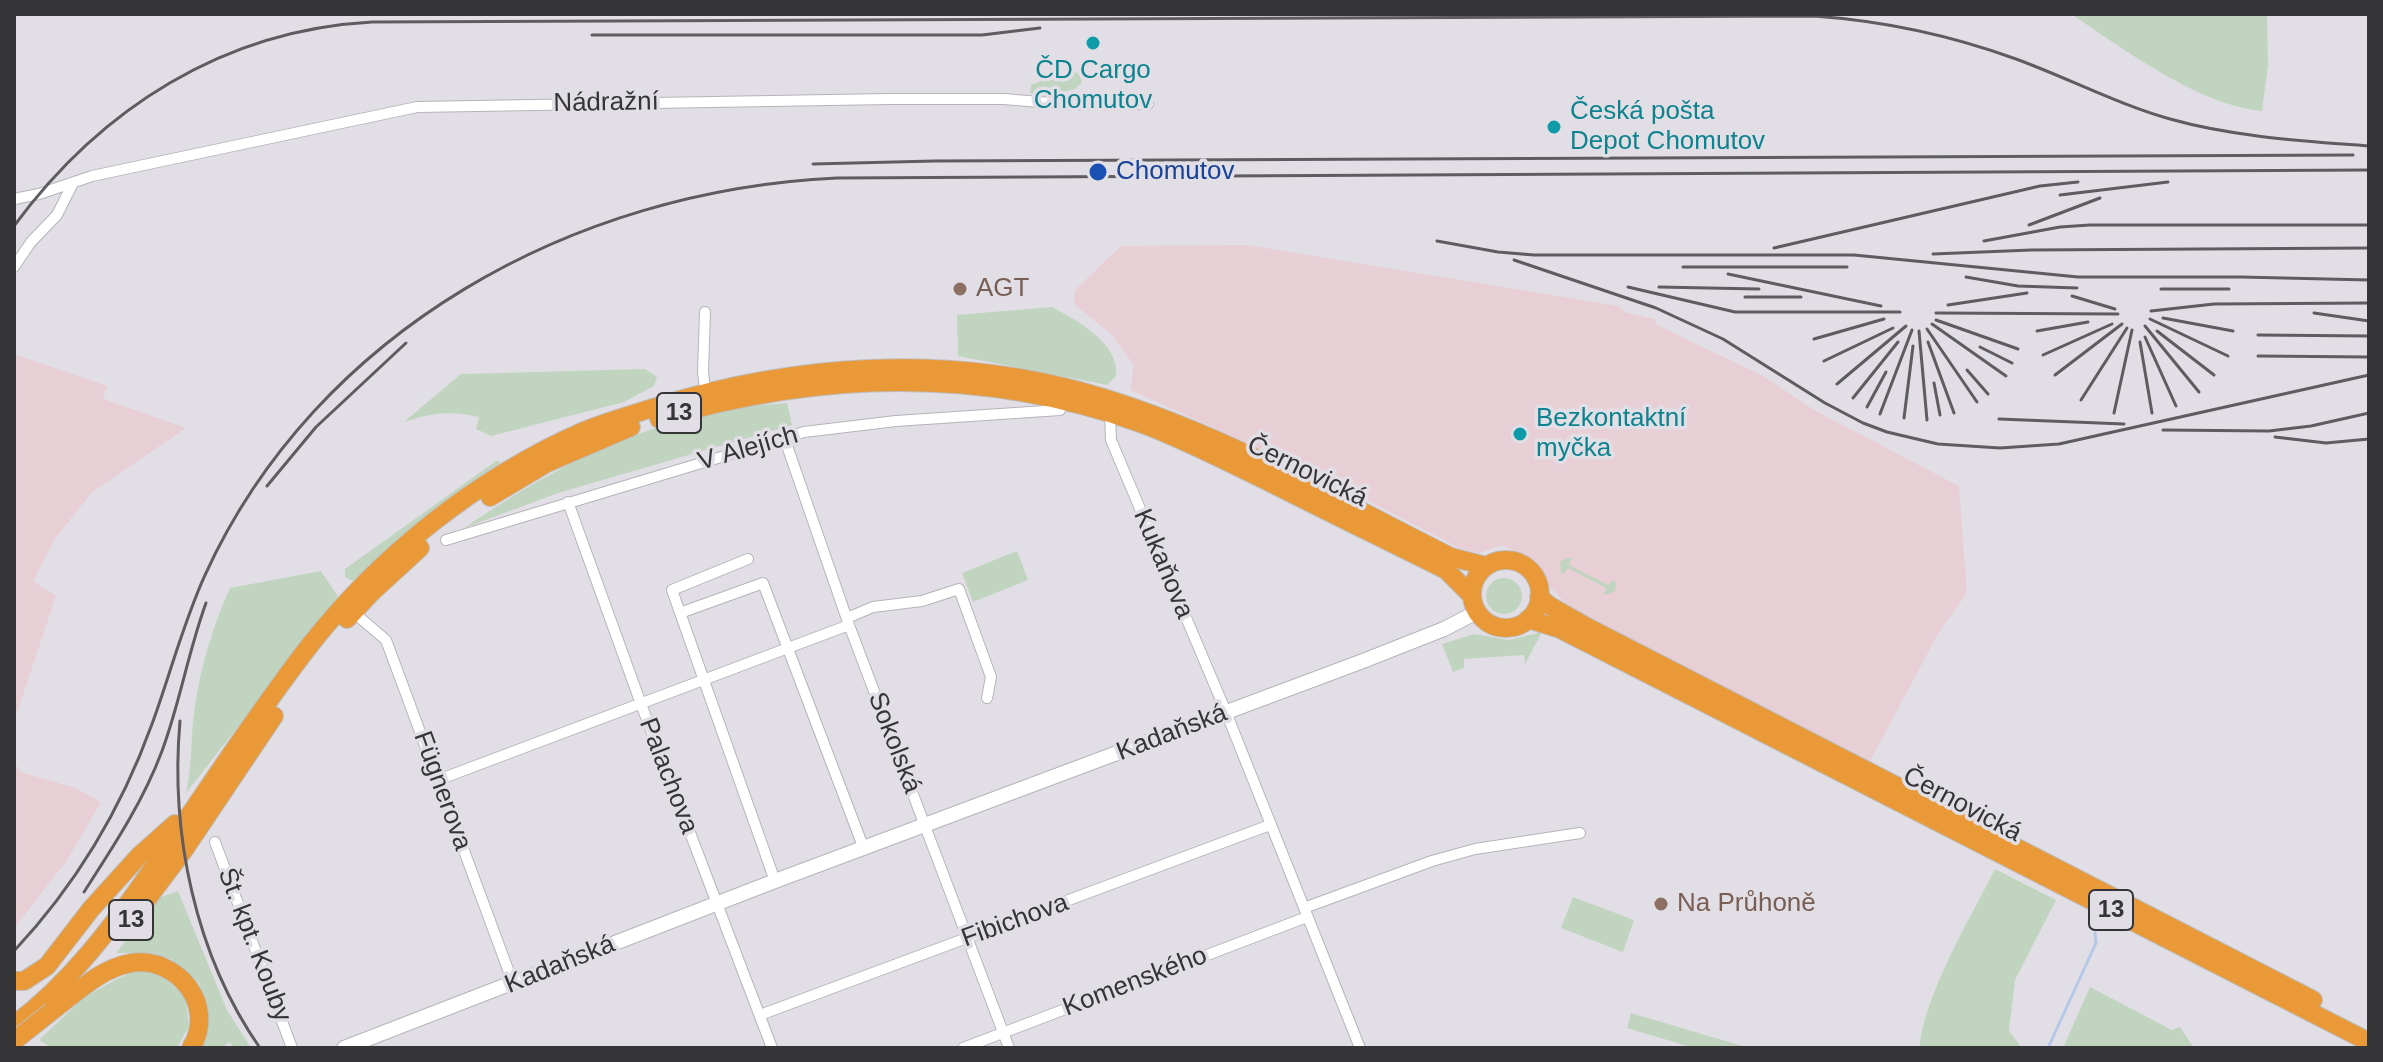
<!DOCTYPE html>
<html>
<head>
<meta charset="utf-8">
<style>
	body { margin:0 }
	#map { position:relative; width:2383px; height:1062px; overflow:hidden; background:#e1dfe5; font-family:Arial,sans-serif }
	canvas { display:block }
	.frame { position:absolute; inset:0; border:16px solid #353437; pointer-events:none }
</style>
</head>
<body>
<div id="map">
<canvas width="2383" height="1062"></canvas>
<div class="frame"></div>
</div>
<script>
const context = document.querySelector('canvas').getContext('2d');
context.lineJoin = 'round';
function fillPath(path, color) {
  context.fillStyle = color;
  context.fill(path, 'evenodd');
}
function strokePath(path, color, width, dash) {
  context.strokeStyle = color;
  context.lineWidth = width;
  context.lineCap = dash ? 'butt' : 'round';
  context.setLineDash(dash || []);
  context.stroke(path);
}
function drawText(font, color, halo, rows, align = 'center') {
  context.font = font + ' Arial,sans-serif';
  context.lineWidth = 7;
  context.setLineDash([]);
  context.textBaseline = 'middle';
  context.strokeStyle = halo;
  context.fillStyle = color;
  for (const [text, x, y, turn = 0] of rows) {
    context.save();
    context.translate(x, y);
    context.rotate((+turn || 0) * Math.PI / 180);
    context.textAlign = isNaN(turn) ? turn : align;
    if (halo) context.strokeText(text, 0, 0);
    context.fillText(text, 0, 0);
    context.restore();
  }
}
fillPath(new Path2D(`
	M1247,245l372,61 6,6 29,7 3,6 108,52 49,33 145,76 8,107 -28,39 -70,131 -297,-153 -24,-25 -11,-22 -35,-18 -23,8 -22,-6 -125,-65 -201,-92 2,-26 -22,-30 -35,-28 -2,-6 2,-11 45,-43z
	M14,354l93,32 -4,13 83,29 -95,65 -36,46 -22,42 23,15 -42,126z
	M14,763l7,9 54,16 26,14 -35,60 -52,66z`), '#e8cfd5');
fillPath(new Path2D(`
	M2071,14h196l1,51 -6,46c-64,-6 -138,-62 -191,-97z
	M1074,72l5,2 3,8 -7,7 -35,9h-5l-5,-6 1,-7 27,-11z
	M1052,307c25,13 68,37 64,69l-9,9 -149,-29 -1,-41z
	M645,369l12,8 -3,9 -30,16 -133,34 -15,-7 3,-12c-28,-7 -48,-4 -75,5l57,-48z
	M787,403l5,22 -234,68 -94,35c82,-56 163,-99 262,-119 19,-4 41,-4 61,-6z
	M496,461h3l1,5c-51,33 -100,69 -142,112l-6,3 -7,-4v-8z
	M1017,551l11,29 -55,22 -11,-29z
	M1568,557l4,1 -3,7 39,20 6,-5 3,5 -2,6 -9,4 -2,-1 2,-6 -38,-20 -4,6 -3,-2 -1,-10z
	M321,571l18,27 -153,195c7,-29 4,-57 9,-87 6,-41 18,-80 35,-118z
	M1486 596a18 18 0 1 1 36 0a18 18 0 1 1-36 0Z
	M1542,632l-17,32 -1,-9 -60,4v9l-11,4 -11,-28 32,-10 35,6z
	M1995,869l61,31 -41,80 -6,51 13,17h-102c2,-49 52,-133 75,-179z
	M178,891l49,119 24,38h-16l-6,-6 -6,6h-24l9,-33 -9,-32 -28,-24 -28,-6h-27l42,-55z
	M1573,897l61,23 -11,32 -62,-24z
	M140,969l25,7 20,17 4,33 -12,22h-125l-13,-8 44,-42 34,-19z
	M2090,987l82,43 8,-3 14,21h-131z
	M1631,1013l118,35h-55l-67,-20z`), '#c0d4c0');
strokePath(new Path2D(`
	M2048,1048l48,-105 -1,-10`), '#b5c8e7', 3);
const street = new Path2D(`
	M14,199l25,-5 53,-18 325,-69 472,-8h115l71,6 73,-1
	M14,267l17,-25 26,-27 15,-30
	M705,312l-2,60 3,26
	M1110,413l1,27 115,272 134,336
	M784,437l65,188 160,423
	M568,502l73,202 131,344
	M446,540l358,-108 92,-11 164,-11
	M748,559l-76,31 103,291
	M353,612l33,28 127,343
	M680,613l83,-30 101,266
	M847,618l26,-11 49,-6 37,-12 32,88 -4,21
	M438,780l411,-155
	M215,842l77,206
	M1304,908l128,-47 43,-12 105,-16
	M760,1015l510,-190
	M963,1048l344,-131`);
const secondary = new Path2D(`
	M344,1048l431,-167 588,-220 81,-32 33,-17`);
const highway = new Path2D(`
	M659,419c161,-48 322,-52 481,4 44,16 85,38 127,58 59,30 119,59 179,89l26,26
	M490,497l57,-34 84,-36
	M1472 594a34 34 0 1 1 68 0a34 34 0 1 1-68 0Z
	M1539,597l11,9 37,21 726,373
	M347,619l25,-27 48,-44
	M1528,619l32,10 809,413
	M135,915l49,-65 90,-134
	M14,981h10l23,-15 44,-57 48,-53 36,-32
	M52,1011c24,-18 49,-43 79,-48 47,-7 86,43 60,85
	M14,1025c56,-42 99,-99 139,-157 52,-74 101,-151 157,-223 72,-91 167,-167 274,-214 24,-10 50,-17 75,-25 137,-42 284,-52 424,-14 130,36 248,105 368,165l35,9`);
strokePath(street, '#b6b3ba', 12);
strokePath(secondary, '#b6b3ba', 16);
strokePath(highway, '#bebebf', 20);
strokePath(street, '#fff', 10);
strokePath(secondary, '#fff', 14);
strokePath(highway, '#e99937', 18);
strokePath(new Path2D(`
	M592,35h390l58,-7
	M813,164l121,-3 1419,-6
	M2060,195l108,-13
	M2029,225l71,-27
	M14,226c87,-118 210,-196 358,-204l1442,-6c71,5 136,19 202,43 52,19 101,45 154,60 64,18 133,22 199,27
	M1437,241l61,11 36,3h320l224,22h163l128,3
	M1984,241l76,-14 30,-2h279
	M1774,248l266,-62 38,-4
	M1933,254l98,-4 338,-2
	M1514,260l142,48 67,31 102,64 38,20 24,9 51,12 62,4 59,-4 310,-69
	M1683,267h164
	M1728,274l153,32
	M1966,277l52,9 59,2
	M1628,287l107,25h165
	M1659,287l100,2
	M2161,289h68
	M2072,296l43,13
	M1745,297h56
	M1948,305l79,-12
	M2151,311l63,-7 155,-1
	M1936,313l182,1
	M2314,313l55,8
	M2163,318l70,13
	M2150,319l78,37
	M1936,320l82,29
	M1932,324l74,52
	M2145,326l54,66
	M1927,329l50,73
	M1919,331l8,89
	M2037,331l51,-9
	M2157,331l57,44
	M2258,335l111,1
	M2145,337l31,69
	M1814,339l70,-20
	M1928,342l26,71
	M2140,342l12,71
	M1980,347l32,16
	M2043,355l69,-31
	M2258,356l111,1
	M1824,361l69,-33
	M1967,370l21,24
	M2055,375l67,-51
	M1934,383l6,32
	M1837,384l69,-58
	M1853,398l45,-56
	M2081,400l46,-72
	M1867,407l19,-35
	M2114,413l18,-83
	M1880,414l32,-84
	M1904,418l9,-72
	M1999,419l125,5
	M2163,430l106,1 42,-5 58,-13
	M2275,437l51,6 43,-4
	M267,486l49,-59 90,-84
	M180,721c-10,112 15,234 80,327
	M84,892c29,-45 59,-90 78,-141 18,-48 26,-99 44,-148
	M14,951c62,-66 107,-141 138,-227 18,-49 31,-101 53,-149 112,-245 369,-385 632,-397l1532,-8`), '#5e5c60', 3);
const highwayBridge = new Path2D(`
	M14,1041l38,-30`);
strokePath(highwayBridge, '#bebebf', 20, []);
strokePath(highwayBridge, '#e99937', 18);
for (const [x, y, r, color] of [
	[1093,43,8,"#0f9aa8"],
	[1554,127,8,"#0f9aa8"],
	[1098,172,10,"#1a4fb4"],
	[960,289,8,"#8d6e63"],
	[1520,434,8,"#0f9aa8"],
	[1661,904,8,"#8d6e63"]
]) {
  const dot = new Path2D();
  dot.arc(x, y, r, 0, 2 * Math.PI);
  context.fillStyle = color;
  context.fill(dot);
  strokePath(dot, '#e1dfe5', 3);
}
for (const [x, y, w] of [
	[679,413,44],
	[2111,910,44],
	[131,920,44]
]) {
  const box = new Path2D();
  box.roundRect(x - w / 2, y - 20, w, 40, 6);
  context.fillStyle = '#e1dfe5';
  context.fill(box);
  strokePath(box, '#353437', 2);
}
drawText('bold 24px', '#353437', null, [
	["13",679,413],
	["13",2111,910],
	["13",131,920]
]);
drawText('26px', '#0d838f', '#e1dfe5', [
	["ČD Cargo",1093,71,"center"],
	["Chomutov",1093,101,"center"],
	["Česká pošta",1570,112],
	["Depot Chomutov",1570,142],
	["Bezkontaktní",1536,419],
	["myčka",1536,449]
], 'left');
drawText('26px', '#353437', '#e1dfe5', [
	["Nádražní",606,103,-1],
	["V Alejích",748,449,-16],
	["Černovická",1307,472,26],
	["Kukaňova",1163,564,67],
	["Kadaňská",1172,733,-21],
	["Sokolská",894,743,69],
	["Palachova",668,776,69],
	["Fügnerova",442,791,70],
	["Černovická",1962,805,28],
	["Fibichova",1015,921,-20],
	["Št. kpt. Kouby",254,945,69],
	["Kadaňská",560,965,-22],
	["Komenského",1135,982,-21]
]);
drawText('26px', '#164399', '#e1dfe5', [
	["Chomutov",1116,172]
], 'left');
drawText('26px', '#785e54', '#e1dfe5', [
	["AGT",976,289],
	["Na Průhoně",1677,904]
], 'left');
</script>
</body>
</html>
